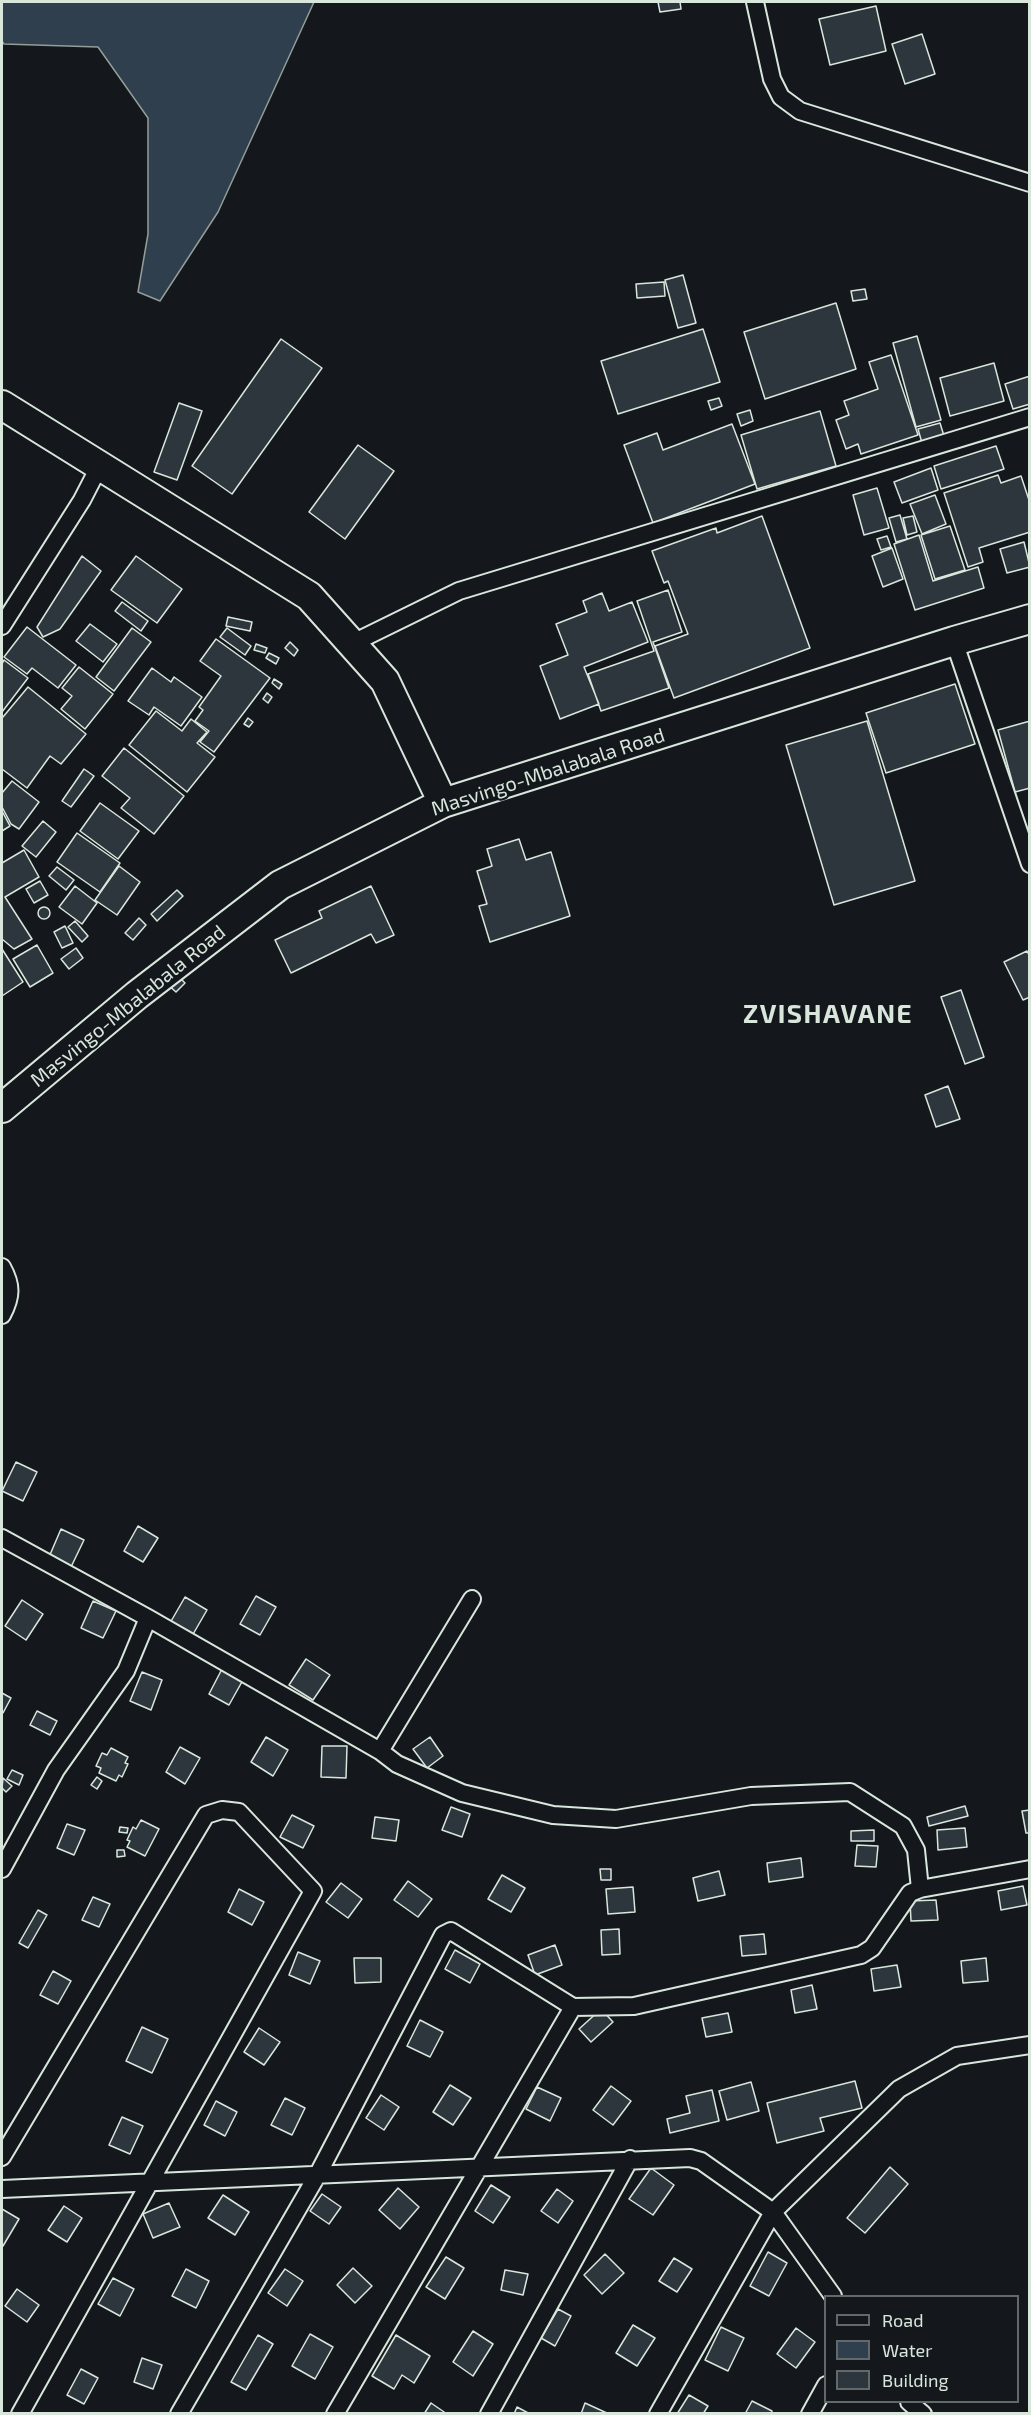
<!DOCTYPE html>
<html>
<head>
<meta charset="utf-8">
<style>
	body { margin:0 }
	#map { position:relative; width:1031px; height:2415px; overflow:hidden; background:#14181c; font-family:"Exo 2",sans-serif }
	canvas { display:block }
	.frame { position:absolute; inset:0; border:3px solid #d8e6dc; pointer-events:none }
	.legend { position:absolute; left:824px; top:2295px; width:195px; height:108px; box-sizing:border-box; background:#14181c; border:2px solid #626a69; margin:0; padding:8px 10px; list-style:none; font-size:18px; color:#d8e6dc }
	.legend li { display:flex; align-items:center; gap:12px; height:30px }
	.legend b { width:30px; border:2px solid #626a69 }
</style>
</head>
<body>
<div id="map">
<canvas width="1031" height="2415"></canvas>
<div class="frame"></div>
<ul class="legend">
<li><b style="height:8px;background:#14181c"></b>Road</li>
<li><b style="height:16px;background:#2f3f4d"></b>Water</li>
<li><b style="height:16px;background:#2c363c"></b>Building</li>
</ul>
</div>
<script>
const context = document.querySelector('canvas').getContext('2d');
context.lineJoin = 'round';
function fillPath(path, color) {
  context.fillStyle = color;
  context.fill(path, 'evenodd');
}
function strokePath(path, color, width, dash) {
  context.strokeStyle = color;
  context.lineWidth = width;
  context.lineCap = dash ? 'butt' : 'round';
  context.setLineDash(dash || []);
  context.stroke(path);
}
function drawText(font, color, halo, rows, align = 'center') {
  context.font = font + ' "Exo 2",sans-serif';
  context.lineWidth = 4.5;
  context.setLineDash([]);
  context.textBaseline = 'middle';
  context.strokeStyle = halo;
  context.fillStyle = color;
  for (const [text, x, y, turn = 0] of rows) {
    context.save();
    context.translate(x, y);
    context.rotate((+turn || 0) * Math.PI / 180);
    context.textAlign = isNaN(turn) ? turn : align;
    if (halo) context.strokeText(text, 0, 0);
    context.fillText(text, 0, 0);
    context.restore();
  }
}
const water = new Path2D(`
	M2,2h312l-96,210 -58,89 -22,-9 10,-58v-116l-50,-71 -94,-3 -2,-3z`);
fillPath(water, '#2f3f4d');
strokePath(water, '#939e99', 1.5);
const building = new Path2D(`
	M658,2h22l1,7 -21,3z
	M876,6l10,45 -56,14 -11,-46z
	M922,34l13,40 -30,10 -13,-40z
	M683,275l13,48 -18,5 -13,-48z
	M664,282l1,14 -28,2 -1,-14z
	M865,289l2,10 -14,2 -2,-10z
	M836,303l20,66 -91,30 -21,-67z
	M703,329l17,53 -102,32 -17,-53z
	M917,336l24,84 -25,7 -23,-84z
	M281,339l41,29 -90,126 -40,-28z
	M891,355l27,80 -57,19 -3,-10 -12,5 -10,-29 13,-5 -5,-14 34,-12 -9,-27z
	M994,363l10,38 -54,15 -10,-38z
	M1030,376v28l-17,5 -8,-25z
	M719,398l3,8 -11,4 -3,-9z
	M179,403l23,8 -25,69 -23,-8z
	M750,410l3,11 -12,5 -4,-12z
	M820,411l16,55 -79,23 -16,-54z
	M940,423l4,13 -22,7 -4,-14z
	M732,424l23,60 -102,39 -29,-78 33,-12 6,17z
	M358,445l36,26 -49,68 -36,-27z
	M996,446l8,23 -63,20 -7,-23z
	M931,468l7,22 -36,13 -8,-21z
	M998,475l3,8 20,-7 9,27v29l-51,16 4,14 -15,5 -24,-74z
	M877,488l12,40 -25,7 -11,-40z
	M935,495l11,29 -24,10 -12,-30z
	M900,515l7,24 -11,3 -7,-24z
	M762,516l48,132 -136,50 -19,-52 33,-12 -20,-53 -4,2 -12,-32 64,-23 1,5z
	M913,516l4,16 -10,3 -4,-17z
	M950,526l15,44 -30,9 -14,-44z
	M919,535l14,46 45,-14 6,21 -69,22 -21,-66z
	M887,536l4,11 -10,3 -4,-11z
	M1024,542l6,25 -23,6 -7,-24z
	M892,548l11,31 -20,8 -11,-31z
	M82,556l19,15 -41,58 -17,8 -6,-10z
	M136,556l46,33 -25,34 -46,-33z
	M668,590l14,42 -29,10 16,46 -68,23 -13,-37 66,-23 -17,-50z
	M602,593l7,18 23,-9 16,40 -64,25 15,37 -39,15 -20,-53 28,-11 -12,-31 31,-12 -4,-11z
	M122,602l26,19 -7,10 -26,-20z
	M228,617l24,5 -2,9 -24,-5z
	M90,624l27,20 -14,18 -27,-21z
	M27,627l49,38 -18,23 -26,-20 -5,6 -23,-17z
	M132,628l19,14 -37,49 -18,-14z
	M227,628l24,18 -6,9 -25,-18z
	M216,639l54,39 -56,74 -14,-10 9,-11 -14,-10 8,-11 -4,-3 22,-31 -21,-15z
	M290,642l8,8 -4,6 -9,-8z
	M256,644l11,4 -2,5 -11,-3z
	M269,653l10,5 -3,6 -10,-6z
	M4,660l24,18 -26,34v-48z
	M79,667l34,27 -28,35 -24,-20 11,-13 -10,-8z
	M152,668l19,14 3,-5 28,20 -21,29 -27,-19 -5,8 -21,-14z
	M274,679l8,5 -3,5 -7,-6z
	M955,684l20,60 -89,29 -20,-60z
	M28,687l58,47 -25,30 -11,-8 -23,32 -25,-19v-53l1,1z
	M267,693l5,4 -4,6 -5,-4z
	M156,711l26,20 9,-12 16,13 -10,11 18,14 -28,35 -58,-47z
	M248,718l5,4 -4,5 -5,-3z
	M867,721l48,160 -81,24 -48,-160z
	M1030,721v67l-15,4 -17,-62z
	M124,748l60,48 -30,38 -33,-26 9,-10 -28,-22z
	M84,769l10,7 -23,31 -9,-6z
	M12,781l27,21 -20,27 -8,-5 -9,-17v-14z
	M100,803l39,28 -21,28 -38,-28z
	M2,811l8,15 -8,5z
	M43,821l13,11 -20,25 -14,-11z
	M77,833l43,30 -20,29 -43,-30z
	M519,839l7,21 25,-8 19,64 -80,26 -11,-36 8,-2 -10,-33 15,-5 -5,-17z
	M24,850l15,27 -34,20 27,42 -18,10 -12,-10v-76z
	M119,866l21,16 -23,33 -22,-15z
	M57,867l17,13 -8,10 -17,-14z
	M40,881l8,14 -14,8 -8,-14z
	M75,886l22,17 -15,21 -23,-17z
	M371,886l23,49 -18,8 -5,-9 -80,39 -16,-33 47,-22 -3,-7z
	M177,890l6,6 -26,25 -6,-7z
	M38 913a6 6 0 1 1 12 0a6 6 0 1 1-12 0Z
	M139,918l7,7 -13,15 -8,-7z
	M75,921l13,15 -6,6 -14,-15z
	M65,926l8,17 -11,5 -8,-16z
	M37,945l16,28 -23,14 -17,-28z
	M76,948l7,10 -14,11 -8,-10z
	M2,949l21,33 -21,14z
	M1027,951l3,6v40l-7,3 -19,-38z
	M175,973l10,10 -9,9 -10,-9z
	M961,990l23,67 -19,7 -24,-67z
	M948,1086l12,33 -24,8 -11,-32z
	M16,1462l21,10 -14,29 -21,-10z
	M138,1526l20,12 -15,24 -19,-11z
	M61,1529l23,11 -13,27 -22,-10z
	M256,1596l20,11 -16,28 -20,-11z
	M185,1597l22,13 -15,26 -22,-13z
	M22,1600l21,14 -17,26 -21,-14z
	M93,1601l23,10 -13,27 -22,-10z
	M306,1659l24,16 -17,25 -24,-15z
	M222,1669l21,11 -14,25 -20,-11z
	M142,1672l20,8 -11,30 -21,-9z
	M2,1693l9,5 -8,15 -1,-1z
	M37,1711l20,10 -7,14 -20,-10z
	M266,1737l22,13 -15,26 -22,-14z
	M430,1737l13,19 -16,12 -14,-19z
	M322,1746h25l-1,32 -25,-1z
	M180,1747l20,11 -15,26 -19,-12z
	M111,1748l17,9 -3,6 3,1 -6,13 -3,-2 -3,6 -17,-8 2,-5 -5,-2 6,-13 5,2z
	M12,1770l11,5 -4,10 -12,-6z
	M97,1777l5,4 -5,8 -6,-4z
	M3,1778l9,8 -6,6 -4,-4z
	M965,1806l3,10 -39,10 -2,-9z
	M451,1807l19,7 -8,23 -20,-7z
	M1030,1810v23h-4l-4,-22z
	M292,1815l22,11 -11,22 -23,-11z
	M375,1817l24,3 -3,21 -24,-3z
	M141,1820l18,9 -14,27 -18,-9 3,-6 -3,-1 6,-13 3,2z
	M67,1824l18,6 -11,25 -17,-7z
	M120,1827l8,1 -1,5 -8,-1z
	M965,1828l2,19 -29,3 -1,-20z
	M874,1830v11h-23v-10z
	M857,1845l21,1 -2,21 -21,-1z
	M117,1850h7l1,6 -8,1z
	M801,1858l2,19 -34,5 -2,-19z
	M600,1869h11v11h-10z
	M719,1871l6,24 -27,6 -5,-23z
	M502,1875l23,13 -14,24 -23,-13z
	M408,1881l24,18 -14,18 -24,-17z
	M341,1883l21,16 -14,19 -22,-16z
	M1023,1886l4,19 -26,5 -3,-19z
	M633,1887l2,25 -27,2 -2,-25z
	M239,1889l25,13 -12,23 -24,-13z
	M93,1897l17,7 -11,23 -17,-7z
	M936,1900l2,20 -27,1 -1,-20z
	M38,1910l9,5 -19,33 -9,-5z
	M619,1929l1,25 -18,1 -1,-25z
	M764,1934l2,20 -24,2 -2,-20z
	M555,1945l7,20 -27,10 -7,-20z
	M455,1950l25,14 -10,19 -25,-14z
	M298,1952l22,9 -10,23 -21,-9z
	M354,1958h27v24l-26,1z
	M986,1958l2,23 -25,2 -2,-22z
	M897,1965l4,22 -27,4 -3,-22z
	M53,1971l18,10 -13,23 -18,-9z
	M812,1985l5,24 -22,4 -4,-23z
	M601,2009l12,13 -22,20 -12,-13z
	M728,2013l4,19 -26,5 -4,-19z
	M420,2020l23,12 -13,25 -23,-11z
	M142,2027l26,12 -16,34 -26,-12z
	M259,2028l21,14 -16,23 -20,-13z
	M855,2081l7,27 -42,10 4,13 -47,12 -10,-40z
	M751,2082l8,29 -32,9 -8,-29z
	M450,2085l21,13 -18,27 -20,-13z
	M611,2086l20,15 -18,24 -20,-15z
	M537,2087l24,11 -11,23 -24,-12z
	M712,2090l7,31 -49,12 -3,-14 23,-6 -4,-17z
	M381,2095l18,12 -15,23 -18,-12z
	M285,2098l20,10 -13,27 -21,-10z
	M216,2101l21,11 -12,24 -21,-11z
	M122,2117l21,9 -13,28 -21,-9z
	M890,2167l18,17 -43,49 -18,-15z
	M651,2168l23,17 -21,30 -24,-16z
	M491,2185l19,12 -17,26 -18,-12z
	M398,2188l21,19 -19,22 -21,-19z
	M557,2189l16,12 -15,22 -17,-12z
	M322,2194l19,13 -12,17 -19,-13z
	M223,2195l26,17 -14,23 -27,-17z
	M169,2203l11,24 -27,11 -10,-24z
	M64,2206l18,12 -15,24 -19,-12z
	M2,2209l17,10 -16,27 -1,-1z
	M768,2252l19,11 -18,33 -19,-10z
	M605,2254l19,19 -22,21 -18,-19z
	M446,2257l18,11 -19,31 -19,-12z
	M674,2258l18,11 -15,23 -18,-11z
	M353,2268l19,18 -17,17 -18,-18z
	M186,2269l23,12 -13,27 -24,-12z
	M285,2269l18,12 -16,25 -19,-13z
	M505,2270l23,4 -5,21 -22,-5z
	M113,2278l21,11 -14,27 -22,-12z
	M17,2289l22,16 -12,17 -22,-16z
	M558,2309l13,7 -16,30 -14,-8z
	M633,2325l22,13 -18,28 -21,-13z
	M721,2327l23,11 -16,33 -23,-11z
	M796,2328l19,14 -19,26 -19,-14z
	M473,2331l20,13 -20,32 -20,-14z
	M310,2334l23,13 -18,32 -23,-13z
	M258,2335l15,9 -27,46 -15,-8z
	M396,2335l34,21 -16,27 -12,-8 -8,14 -22,-13z
	M142,2358l20,7 -9,24 -19,-7z
	M81,2369l17,9 -14,26 -17,-9z
	M689,2395l19,11 -5,8h-26z
	M752,2401l20,10 -1,3h-26z
	M431,2403l16,11h-23z
	M585,2403l24,11h-28z
	M517,2407l13,7h-16z`);
fillPath(building, '#2c363c');
strokePath(building, '#d8e6dc', 1.5);
const minor = new Path2D(`
	M755,2l17,77 9,18 19,14 230,72
	M2,626l80,-126 17,-33
	M954,641l76,223
	M353,643l106,-52 571,-174
	M2,1267c10,18 10,29 0,48
	M2,1538l146,80 232,133 17,13 65,29 91,22 63,4 135,-23 99,-4 53,34 13,24 4,39
	M380,1751l92,-152
	M2,1869l54,-99 70,-99 22,-53
	M573,2007l61,-1 227,-51 11,-7 38,-55 10,-4 110,-20
	M2,2157l204,-342 16,-5 17,2 74,79 -293,523
	M2,2189l688,-31 11,3 72,51 60,84
	M909,2402l14,12
	M179,2414l139,-240 125,-239 8,-4 122,76 -238,407
	M489,2414l141,-255
	M658,2414l115,-202 126,-123 58,-33 73,-11
	M810,2414l16,-29`);
const trunk = new Path2D(`
	M2,405l307,191 76,85 58,122
	M2,1108l135,-113 143,-110 163,-82 511,-162 76,-22`);
strokePath(minor, '#d8e6dc', 20);
strokePath(trunk, '#d8e6dc', 32);
strokePath(minor, '#14181c', 16);
strokePath(trunk, '#14181c', 28);
drawText('20px', '#d8e6dc', '#14181c', [
	["Masvingo-Mbalabala Road",548,772,-18],
	["Masvingo-Mbalabala Road",128,1006,-39]
]);
context.letterSpacing = '1.5px';
drawText('bold 26px', '#d8e6dc', '#14181c', [
	["ZVISHAVANE",828,1014]
]);
context.letterSpacing = '0px';
</script>
</body>
</html>
